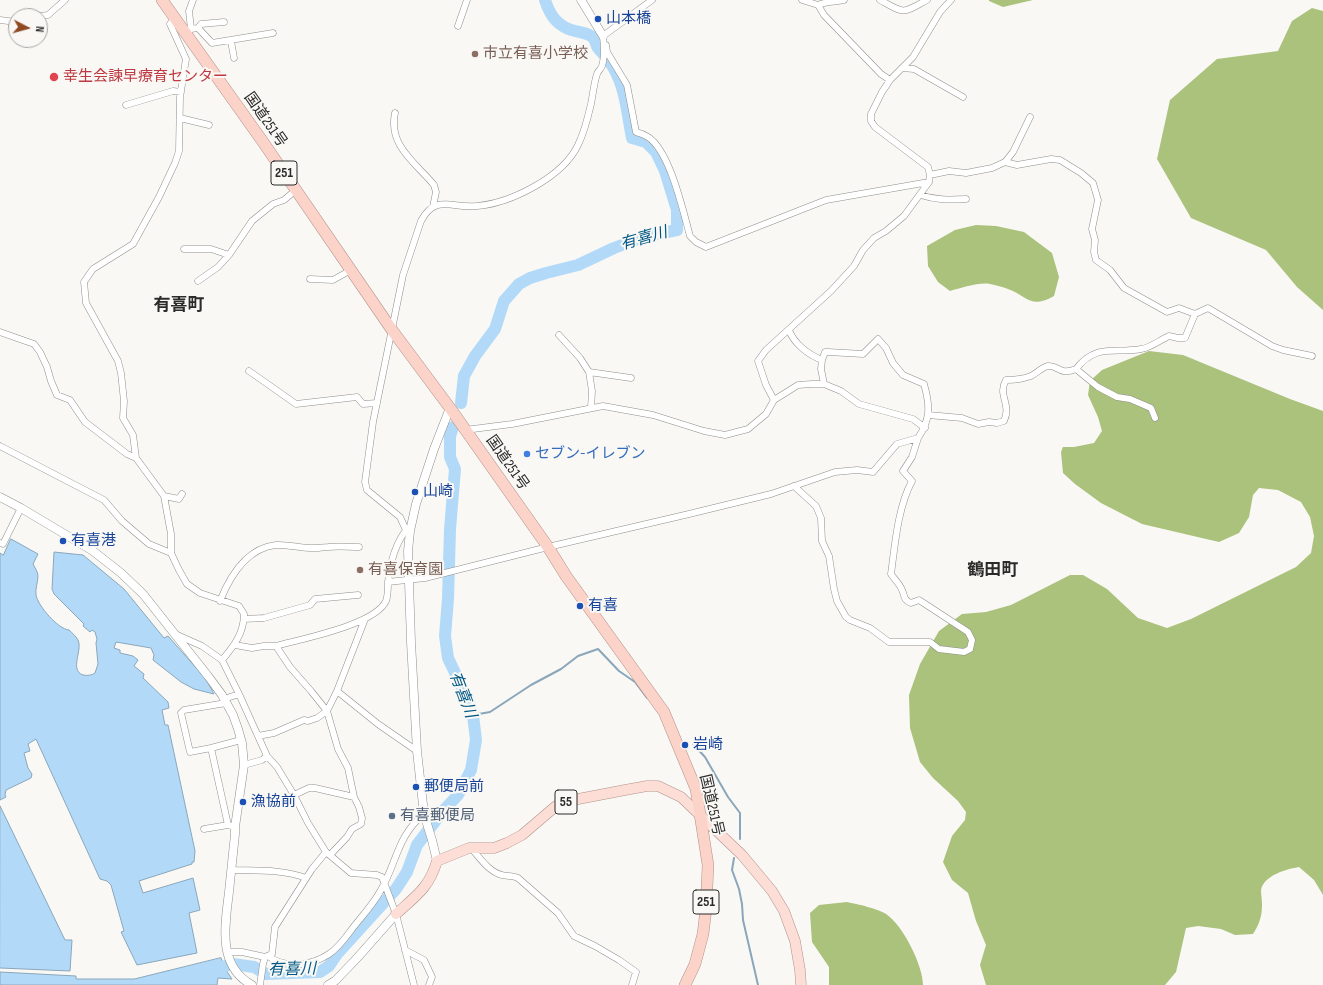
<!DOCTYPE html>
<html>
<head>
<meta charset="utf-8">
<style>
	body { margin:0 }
	#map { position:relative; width:1323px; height:985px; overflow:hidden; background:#f9f8f5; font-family:"Sofia Sans Condensed",sans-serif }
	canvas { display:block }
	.north { position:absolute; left:8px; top:8px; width:40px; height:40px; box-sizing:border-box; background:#f9f8f5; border:1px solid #a7a6a4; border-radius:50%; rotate:96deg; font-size:11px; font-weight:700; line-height:16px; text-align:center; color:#2b2b2a }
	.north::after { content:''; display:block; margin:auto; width:14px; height:18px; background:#904a22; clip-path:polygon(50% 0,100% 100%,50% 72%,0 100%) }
</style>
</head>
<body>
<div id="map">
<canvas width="1323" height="985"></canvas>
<div class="north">N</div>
</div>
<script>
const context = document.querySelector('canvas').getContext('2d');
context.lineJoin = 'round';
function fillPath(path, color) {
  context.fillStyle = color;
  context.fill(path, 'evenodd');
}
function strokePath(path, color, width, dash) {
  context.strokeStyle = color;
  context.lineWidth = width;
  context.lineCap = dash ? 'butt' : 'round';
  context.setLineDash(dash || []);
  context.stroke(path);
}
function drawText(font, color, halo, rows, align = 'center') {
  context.font = font + ' "Sofia Sans Condensed","Noto Sans JP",sans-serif';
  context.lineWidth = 4;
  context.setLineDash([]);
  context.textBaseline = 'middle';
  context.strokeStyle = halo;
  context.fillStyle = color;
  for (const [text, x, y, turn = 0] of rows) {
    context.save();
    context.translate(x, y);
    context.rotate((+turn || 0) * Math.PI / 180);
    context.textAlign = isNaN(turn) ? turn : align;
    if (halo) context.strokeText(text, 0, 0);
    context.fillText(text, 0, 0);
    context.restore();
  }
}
fillPath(new Path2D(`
	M989,0h44l-30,7 -14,-6z
	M1312,8l11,3v299l-26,-23 -31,-37 -75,-32 -34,-59 13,-59 47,-41 61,-8 14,-30z
	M976,225l20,1 28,6 28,21 7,24 -5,19c-24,13 -25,1 -46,-7 -5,-2 -12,-4 -18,-5 -11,-2 -29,4 -40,7l-12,-9 -10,-16 -1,-20 28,-16z
	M1149,351l34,4 107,44 33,12v484l-9,-15 -15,-13c-12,2 -35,8 -38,23 0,4 1,10 1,15 0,11 -3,20 -9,29l-18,1 -14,-6 -23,-3 -12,2 -10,44 -11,13h-179l-6,-20 6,-20 -10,-24 -8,-28 -16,-13 -9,-18 9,-26 13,-16 1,-8 -8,-11 -25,-23 -13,-16 -10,-34 -1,-33 11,-31 19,-33 23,-17 24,-2 25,-7 59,-30h13l24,14 31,29 29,10 24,-9 105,-52 15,-14 3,-17 -4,-19 -9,-15 -23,-12 -19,-2 -6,7 -4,22 -10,16 -20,9 -77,-18 -41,-21 -26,-19 -12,-11 -2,-21 2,-5h11l20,-4 8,-12 -4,-14 -10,-22 2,-14 12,-11z
	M847,902c10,2 32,7 39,12 17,11 37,52 37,71h-94v-18l-17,-25 -2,-29 9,-8z`), '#aac27b');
const water = new Path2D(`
	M11,539l27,15 -5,10c2,4 5,8 5,12 0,6 -3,13 -2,19 2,11 22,34 33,35 3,3 7,6 9,10 5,10 -9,30 5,35 5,1 9,0 12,-2l3,-9 -2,-21 1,-4 -2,-7 -3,-2 -2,2 -7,-6 1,-2 -30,-30 -2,-5 2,-37 29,3 41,34 40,49 4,-2 38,43 8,15 -20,-5 -13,-7 -28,-22 1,-5 -3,-7 -35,-6 -2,6 6,2v3l13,3 5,4 -4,6 10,8 -1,4 25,24 1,6 -7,2 3,15h3l27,126 -1,11h-2v2l-53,17 4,12 50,-15 7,32 -11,3 8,40 -60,12 -16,-33 3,-1 -13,-46 -4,-4 -7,-2 -64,-140 -8,5 2,7 -6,2 4,15 4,6 -1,4 -25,12 -1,5 1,2 -6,3v-247l3,2z
	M0,806l65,134h7l-2,31 -70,-3z
	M221,958l5,12 6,9 -14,-1 -1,7h-217v-13l76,4v3h58z`);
fillPath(water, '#b2daf8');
strokePath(water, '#8aa6ba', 1);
strokePath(new Path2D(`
	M473,715l17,-3 41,-27 30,-16 17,-13 20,-7 21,22 16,11 12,16
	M693,744l12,13 23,40 12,16v26
	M734,858l-2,12 7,19 3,15 1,16 15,65`), '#8aa6ba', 2);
strokePath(new Path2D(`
	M461,403l3,-27 11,-20 20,-27 9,-28 15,-17 11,-6 16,-5 32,-8 36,-17 29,-11 34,-7v-20l-12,-39 -9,-19 -10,-10 -14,-4c-5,-24 -6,-49 -19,-71 -4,-7 -10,-13 -15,-19 -2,-3 -2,-6 -4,-9 -4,-6 -12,-6 -19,-8 -17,-4 -25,-15 -30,-31
	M213,969l20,-5 21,3 12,7 54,-2 9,-6 8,-12 59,-65 11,-17 10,-27 26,-34 15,-16 13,-25 5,-30 -3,-25 -4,-13 -21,-44 -3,-22 3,-37 2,-70 5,-60 -5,-12v-21l3,-9`), '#b2daf8', 12);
const minor = new Path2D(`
	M802,0l16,5c9,-4 17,-3 26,-5
	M880,0c26,14 21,14 47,0
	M818,5l6,10 57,59 9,6
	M40,16l8,-1 17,-15
	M175,18l-5,6 16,35 -6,38 -1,54 -4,12 -16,34 -26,47 -40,25 -9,13 2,21 32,58 3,12 3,28 -1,17 10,17 3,23 28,38 7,38v19l8,17 8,14 13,9 39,13 5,8c0,19 -10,32 -22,46
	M0,20l16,2
	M458,26l9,-26
	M198,28l3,-4 23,-2
	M191,29l-2,-18 4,-11
	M185,33l6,-4 7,-1 14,15 61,-10
	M603,36l49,-36
	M231,41l3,17
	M606,45l1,7 20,33 9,47c4,1 9,3 12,5 22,14 35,74 42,99l6,6 10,5 120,-47 103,-18
	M902,68l12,1 49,28
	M126,105l47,-14 8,1
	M395,113c-7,33 21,50 39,72l2,7 -3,15
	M180,118l29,7
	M1005,162l12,3 34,-6 9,1 21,13 12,10 5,17 -6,29 3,11 -1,12 2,8 14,10 14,18 43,24 12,-4 16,6
	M930,175l19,-4 17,2 26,-5 13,-6 8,-10 17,-35
	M920,195c16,5 29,5 46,4
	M184,249h27l18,6
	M310,279l23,1 18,-10
	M198,281l20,-14 11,-12 23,-34 21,-17 11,-4 12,-10
	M789,330c5,14 20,25 33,30l-1,9 3,15
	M0,332l34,12 6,8 7,15 4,14 6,14 13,5 15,22 42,32 9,4
	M559,335l21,23 9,14
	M1076,369c20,-26 38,-15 65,-20 9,-1 19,-9 28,-13l9,2h7l10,-24 13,-6 64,38 11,4 29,6
	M249,371l47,33 61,-7 6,7 14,-1
	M774,400l-8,-15 -8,-24 8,-11 65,-59 23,-25 9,-16 11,-12 12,-7 18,-15 25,-34 1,-7 -2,-8 -53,-40 -4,-6v-7l11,-22 8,-12 23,-23 27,-45 11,-12
	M591,408l1,-17 -3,-19 42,6
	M928,415l34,3 16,6 11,-2 8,1 7,-2c8,-17 -7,-26 2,-41 9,0 17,-1 25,-4 6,-3 11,-9 17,-10 11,-1 11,10 28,3l22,18 19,10 13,2 21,9 4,10
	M465,430l47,-6 91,-18 50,9 51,16 21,4 23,-6 18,-15 8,-14 24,-15 14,-1h12l17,7 18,13 54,15 12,9
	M0,446l104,54 18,21 27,23 22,9
	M794,486l22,20 5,12 1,23 7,15 5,33 3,12 9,16 4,3 20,8 19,14h41l9,7 25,3 6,-3 2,-9 -4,-8 -49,-32 -8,3c-8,-3 -6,-7 -9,-13 -2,-6 -8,-11 -11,-16 4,-30 7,-67 21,-93l-9,-10 9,-14 6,-19
	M164,496l15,3 3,-5
	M410,531l-4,-1 -6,-13 -33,-27 -2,-8 8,-60 30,-147 18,-54c15,-28 32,-12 56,-15 34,-3 86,-29 101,-61 6,-12 10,-28 13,-41 2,-10 3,-21 6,-30 1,-3 4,-5 5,-8 3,-9 2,-21 1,-30
	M0,543l3,1 18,-36
	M388,582c2,-18 6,-36 18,-52
	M220,601c10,-25 27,-53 56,-56 13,-1 27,4 40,3 4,0 8,-1 12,-1 10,-1 21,0 31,0
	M244,619l20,-1 46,-13 5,-6 43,-4
	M175,634l27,12 20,14 17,34 28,62 10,11 17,28 14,28 18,29 25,21 26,2 5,2 14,37 18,71
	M235,645l17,3 12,-2h12c25,-7 99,-21 110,-45 2,-5 2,-13 2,-19l37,-4 123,-31 141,-33 82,-20 64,-22 22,-2 16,2 24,-28 21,-6c13,-19 12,-33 6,-54l-21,-9 -10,-12 -7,-15 -8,-9 -15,15 -35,-2h-3l-3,8
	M276,646l14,21 21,24 16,20 11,38 10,19 6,29 5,10 3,11 -1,6 -9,5 -5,8 -17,18
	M337,691l41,33 39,27
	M224,699l15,-5
	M226,703l-42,7 -3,3 9,39 21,-4 17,77 7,2
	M258,736l16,-3 30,-13 4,1 9,-3 10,-7 10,-20 28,-72
	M211,748l30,-8
	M244,765l18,-5 5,-4
	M294,795l15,-7h6l39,9
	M204,829l24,-4
	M471,848c9,10 18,24 31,27 6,2 10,0 16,3l40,35 16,23 21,10 24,14 17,12 -4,13
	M231,870c26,1 50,-1 75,8
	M405,950l19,10 8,17 -3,8
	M227,952h15l23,5
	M268,956c18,13 43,10 61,-2 11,-7 19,-20 26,-29 10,-12 19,-22 26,-35 16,-28 16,-54 43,-76
	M260,985l3,-21 2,-7 7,-3 3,-27 37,-58 14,-17`);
const tertiary = new Path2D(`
	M581,0l22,36
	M0,497l21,11 72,43 28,22 22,21 65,82 14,19 11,20 5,14 4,14 2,22 -9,62v7c-2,19 -4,39 -6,58 -4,33 -12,74 23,93
	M437,861l-5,-21 -8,-26 -7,-63 -6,-109 -3,-91 2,-20 6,-27 18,-55 16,-41
	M328,985l7,-4 23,-24 38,-43`);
const primary = new Path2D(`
	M396,914c20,-18 33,-26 41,-53l32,-13h25l13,-5 15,-8 34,-29 17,-6 52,-10 22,-4h11l23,11 61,58 30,36 12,20 11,30 5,29 1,15`);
const trunk = new Path2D(`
	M162,0l101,142 129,188 58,78 98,139 18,29 98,136 32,77 12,76 -2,44 -3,25 -8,30 -10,21`);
strokePath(minor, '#8f8e8b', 7);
strokePath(tertiary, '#8f8e8b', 9);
strokePath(primary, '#b29188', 11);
strokePath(trunk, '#b29188', 12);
strokePath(minor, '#fff', 6);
strokePath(tertiary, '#fff', 8);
strokePath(primary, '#fcded6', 10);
strokePath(trunk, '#fbd3c8', 11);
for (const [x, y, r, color] of [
	[598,19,4,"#1a4fb4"],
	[475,54,4,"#8d6e63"],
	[54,77,5,"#e0444e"],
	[527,454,4,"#3f7fe0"],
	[415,492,4,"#1a4fb4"],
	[63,541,4,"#1a4fb4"],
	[360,570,4,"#8d6e63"],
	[580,606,4,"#1a4fb4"],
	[685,745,4,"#1a4fb4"],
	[416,787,4,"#1a4fb4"],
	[243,802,4,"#1a4fb4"],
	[392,816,4,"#5c6f8a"]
]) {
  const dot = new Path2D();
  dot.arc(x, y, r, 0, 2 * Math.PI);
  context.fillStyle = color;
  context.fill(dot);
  strokePath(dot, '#f9f8f5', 1.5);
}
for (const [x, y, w] of [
	[284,173,26],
	[566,802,22],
	[706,902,26]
]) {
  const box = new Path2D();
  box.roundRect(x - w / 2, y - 12, w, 24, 3);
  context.fillStyle = '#f9f8f5';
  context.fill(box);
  strokePath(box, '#2b2b2a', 1);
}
drawText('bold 14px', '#2b2b2a', null, [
	["251",284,173],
	["55",566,802],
	["251",706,902]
]);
drawText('15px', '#164399', '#f9f8f5', [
	["山本橋",606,19],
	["山崎",423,492],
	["有喜港",71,541],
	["有喜",588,606],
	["岩崎",693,745],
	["郵便局前",424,787],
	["漁協前",251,802]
], 'left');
drawText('15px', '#785e54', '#f9f8f5', [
	["市立有喜小学校",483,54],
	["有喜保育園",368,570]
], 'left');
drawText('15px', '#be3a42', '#f9f8f5', [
	["幸生会諫早療育センター",63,77]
], 'left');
drawText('15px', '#2b2b2a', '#f9f8f5', [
	["国道251号",265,120,55],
	["国道251号",507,463,55],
	["国道251号",711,805,77]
]);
drawText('15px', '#366cbe', '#f9f8f5', [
	["セブン-イレブン",535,454]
], 'left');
drawText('15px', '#4e5e75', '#f9f8f5', [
	["有喜郵便局",400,816]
], 'left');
drawText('italic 16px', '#005885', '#f9f8f5', [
	["有喜川",644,239,-16],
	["有喜川",462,695,69],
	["有喜川",292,970,-1]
]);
drawText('bold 17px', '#2b2b2a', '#f9f8f5', [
	["有喜町",179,306],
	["鶴田町",993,571]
]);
</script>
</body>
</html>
